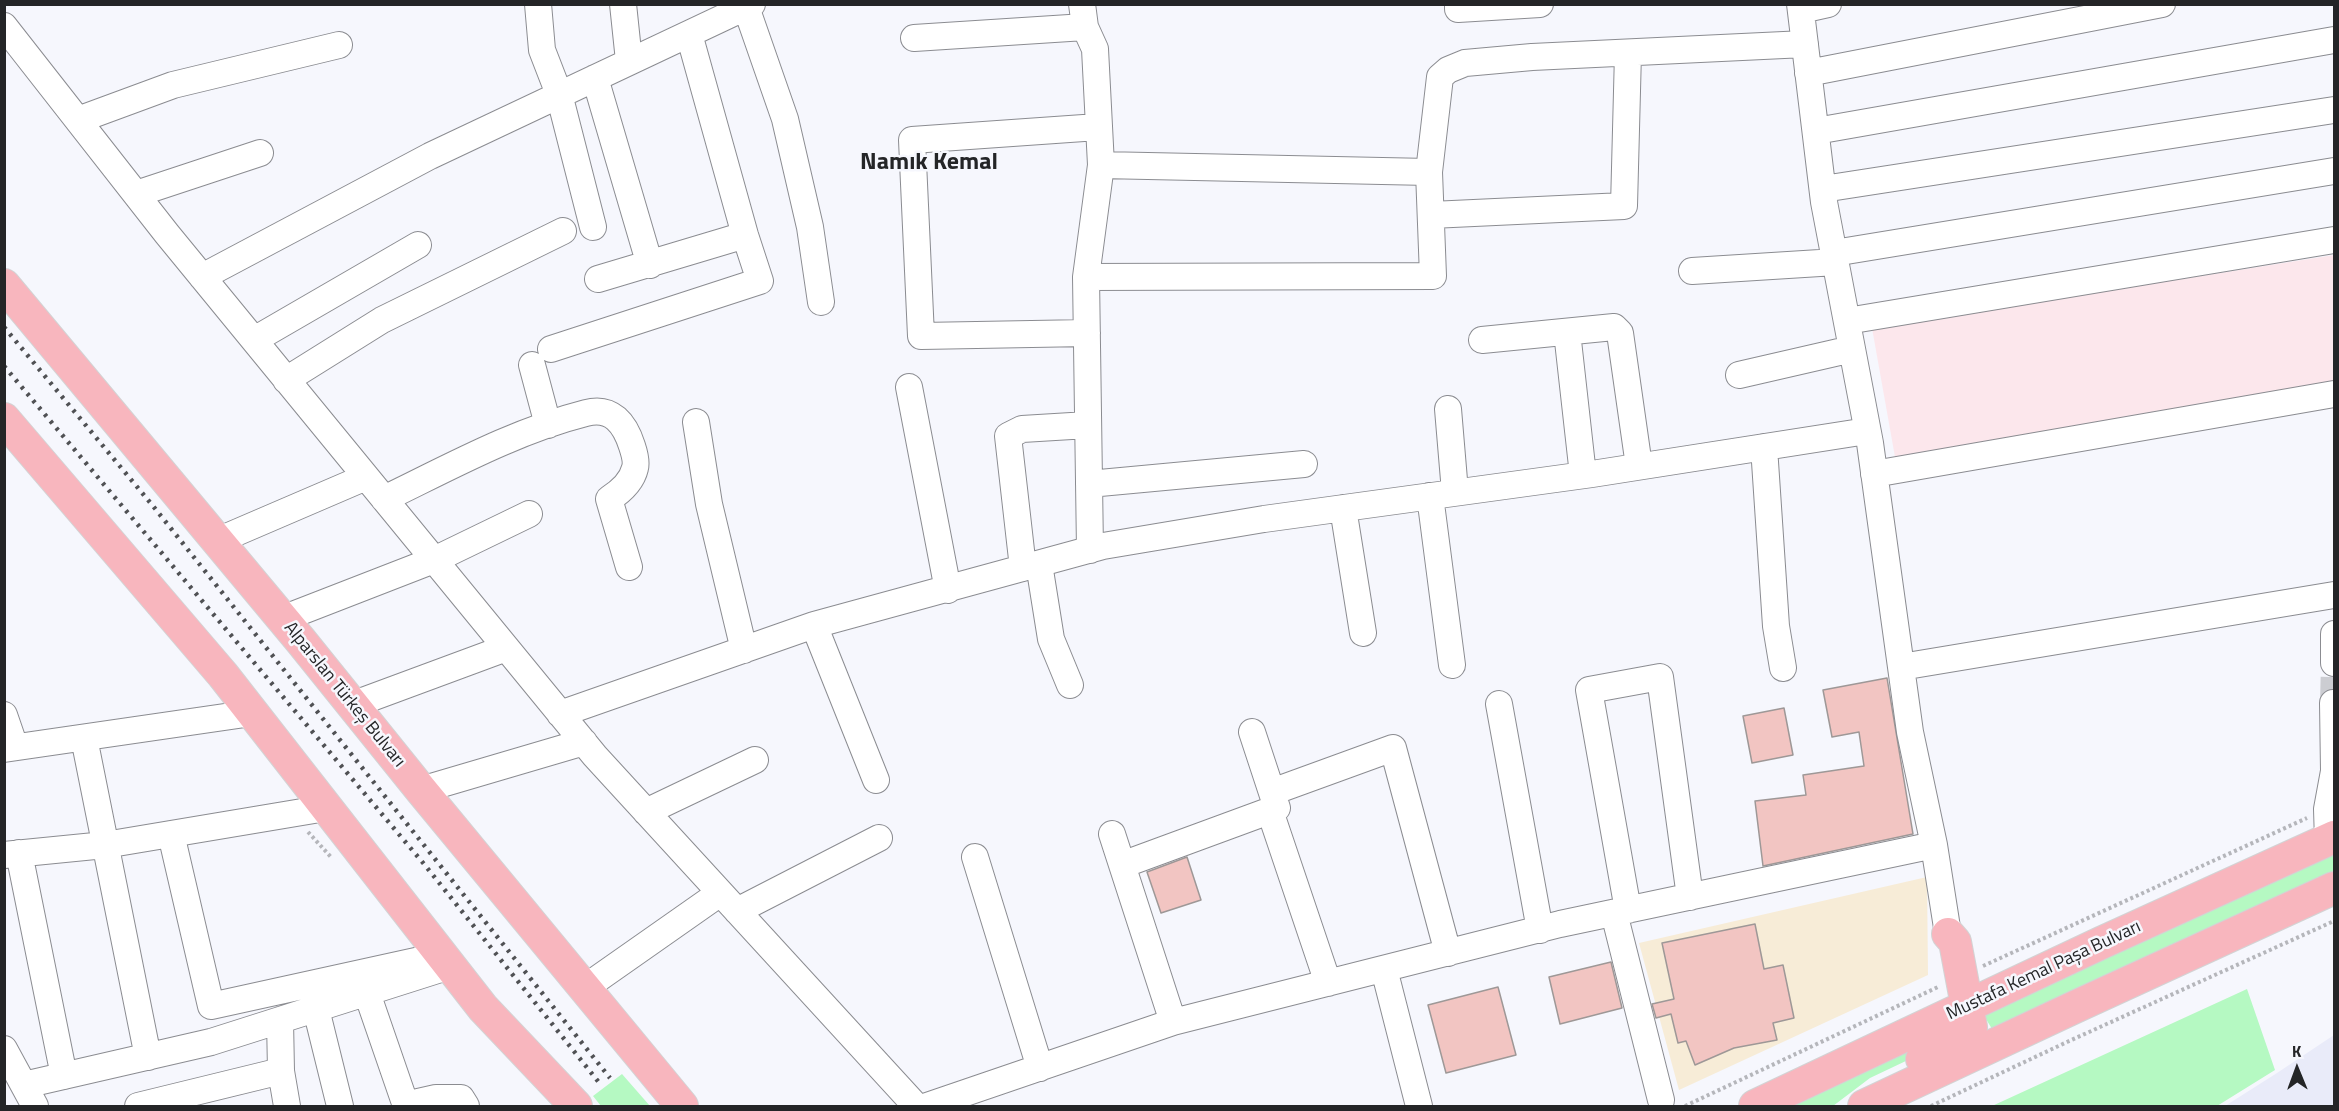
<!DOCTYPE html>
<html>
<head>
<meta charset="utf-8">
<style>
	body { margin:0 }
	#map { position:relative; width:2339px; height:1111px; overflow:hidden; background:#f6f7fd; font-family:"Titillium Web",sans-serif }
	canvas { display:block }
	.frame { position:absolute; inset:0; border:6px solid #242527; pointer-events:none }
	.north { position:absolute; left:2267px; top:1039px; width:60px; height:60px; -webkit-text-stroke:4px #f6f7fd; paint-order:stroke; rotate:359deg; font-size:16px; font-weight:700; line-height:24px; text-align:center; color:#242527 }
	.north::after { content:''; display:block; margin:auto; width:21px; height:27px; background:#242527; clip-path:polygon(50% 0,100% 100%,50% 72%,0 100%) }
</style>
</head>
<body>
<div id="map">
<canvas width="2339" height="1111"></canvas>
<div class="frame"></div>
<div class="north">K</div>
</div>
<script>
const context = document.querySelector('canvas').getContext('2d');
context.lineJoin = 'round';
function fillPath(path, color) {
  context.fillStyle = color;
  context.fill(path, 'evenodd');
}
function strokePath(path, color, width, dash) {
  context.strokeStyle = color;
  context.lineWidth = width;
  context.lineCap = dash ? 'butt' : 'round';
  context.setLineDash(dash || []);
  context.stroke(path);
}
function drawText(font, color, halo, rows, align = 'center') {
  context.font = font + ' "Titillium Web",sans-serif';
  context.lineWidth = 5;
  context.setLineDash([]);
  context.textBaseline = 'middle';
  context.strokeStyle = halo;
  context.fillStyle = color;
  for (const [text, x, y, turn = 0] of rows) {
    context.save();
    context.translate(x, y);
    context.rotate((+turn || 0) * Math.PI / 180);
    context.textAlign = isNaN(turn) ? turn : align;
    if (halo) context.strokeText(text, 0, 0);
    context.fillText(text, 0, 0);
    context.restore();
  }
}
fillPath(new Path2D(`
	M2334,1035v71h-109l52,-33z`), '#e9ebf9');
fillPath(new Path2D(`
	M2334,255v130l-439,72 -23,-129z`), '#fce7ec');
fillPath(new Path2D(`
	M1927,877l1,98 -249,115 -40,-147z`), '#f7ecd7');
fillPath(new Path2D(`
	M2334,853v20l-342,156 -9,-15z
	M2247,989l28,81 -58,36h-225z
	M1943,1033l5,8 -78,37 -37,28h-46z
	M622,1074l28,32h-49l-8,-10z`), '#b5f9c2');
const building = new Path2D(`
	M1887,678l26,156 -150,32 -8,-65 51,-6 -3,-20 61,-9 -5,-34 -27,5 -9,-47z
	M1784,708l9,47 -41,8 -9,-47z
	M1187,857l14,43 -40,13 -14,-41z
	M1755,924l9,45 19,-4 11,53 -21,5 4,17 -43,8 -39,17 -9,-24 -8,2 -7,-29 -15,4 -4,-14 22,-5 -12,-56z
	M1611,962l11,46 -62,16 -11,-47z
	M1498,987l18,68 -70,18 -18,-68z`);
fillPath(building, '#f2c5c2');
strokePath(building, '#9e9897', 1.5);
strokePath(new Path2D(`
	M2333,703l1,-40`), '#cccdd2', 26, [26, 13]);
const minor = new Path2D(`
	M538,4l4,46 17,44 34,133
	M623,4l6,57
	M1082,4l3,23 10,22 6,116 -15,112 4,273
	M1458,4v5l82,-5
	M1800,4l24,198 46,241 40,289 24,113 14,89
	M746,7l39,112 25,108 11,75
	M1801,10l27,-6
	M4,26l163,208 428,522 321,350
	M914,38l171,-11
	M1808,73l354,-69
	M595,78l55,187
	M78,120l95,-35 166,-40
	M1816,131l518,-91
	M1101,165l328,7
	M1823,189l511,-79
	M136,194l124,-41
	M1431,215l193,-9 4,-153
	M1834,253l500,-82
	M1692,271l144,-9
	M202,277l228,-121 322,-152
	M1086,277l347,-1 -4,-104 11,-95 8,-7 17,-7 67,-6 273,-13
	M598,279l147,-44
	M1847,321l487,-81
	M1567,332l16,143
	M1087,333l-166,3 -9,-196 186,-13
	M254,340l164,-95
	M1482,340l132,-13 6,6 19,133
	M551,349l209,-68 -15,-46 -56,-201
	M532,365l16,60
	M1739,375l113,-26
	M286,380l96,-60 181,-89
	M909,387l39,203
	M1448,409l7,83
	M696,422l13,82 35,146
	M1764,447l12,179 7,42
	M1874,474l460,-80
	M1089,484l215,-20
	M1430,496l22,169
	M384,499c66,-32 131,-68 202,-86 26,-7 39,11 46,33 2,6 5,15 3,22 -3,13 -15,24 -26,31l20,68
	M1343,508l20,125
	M217,541l149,-64
	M1039,564l12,75 19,46
	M1023,568l-15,-132 14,-7 66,-4
	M282,619l152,-59 95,-46
	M814,625l62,155
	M2334,663v-29
	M1901,667l433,-72
	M1499,704l41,226
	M352,705l154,-57
	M560,714l254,-89 289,-79 161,-27 328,-45 275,-43
	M4,715l11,32
	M84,738l64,319
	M4,749l248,-36
	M421,790l163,-48
	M1272,792l121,-44 55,205
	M1270,811l58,172
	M646,812l109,-52
	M171,834l40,172 214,-47
	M1112,834l61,188
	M2328,841l-1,-32 7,-38 -1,-68
	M19,853l45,223
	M4,855l101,-10 221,-37
	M975,857l65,211
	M1122,865l155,-57 -25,-76
	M1628,910l-39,-220 71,-13 30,220
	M737,911l142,-73
	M1614,913l47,187
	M1384,969l35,137
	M586,987l134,-94
	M367,993l39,113
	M316,1009l24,97
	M280,1020l1,51 6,35
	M4,1049l31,57
	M24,1085l187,-43 239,-76
	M405,1105l31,-7h25l5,8
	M138,1106l143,-35
	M927,1106l246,-84 387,-98 374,-79`);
const major = new Path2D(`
	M4,285l297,356 120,149 261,316
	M4,419l219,256 260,333 93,98
	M1922,1059l27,-14 22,-18 -16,-85 -7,-8
	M1755,1106l346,-163 233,-106
	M1864,1106l213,-100 257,-118`);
strokePath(minor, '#8b8c91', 28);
strokePath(major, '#d3d3d4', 34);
strokePath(new Path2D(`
	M308,832l23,25
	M1983,966l324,-148
	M1685,1106l253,-119
	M1931,1106l136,-64 267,-121`), '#b5b6bb', 4, [3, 3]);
strokePath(minor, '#fff', 26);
strokePath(major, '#f8b6be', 32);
strokePath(new Path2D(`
	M4,327l149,179 457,572
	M4,366l420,498 177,221`), '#505154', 4.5, [3, 6]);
drawText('18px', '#242527', '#f6f7fd', [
	["Alparslan Türkeş Bulvarı",344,695,51],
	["Mustafa Kemal Paşa Bulvarı",2044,971,-25]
]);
drawText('bold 24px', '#242527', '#f6f7fd', [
	["Namık Kemal",929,163]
]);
</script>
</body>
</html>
